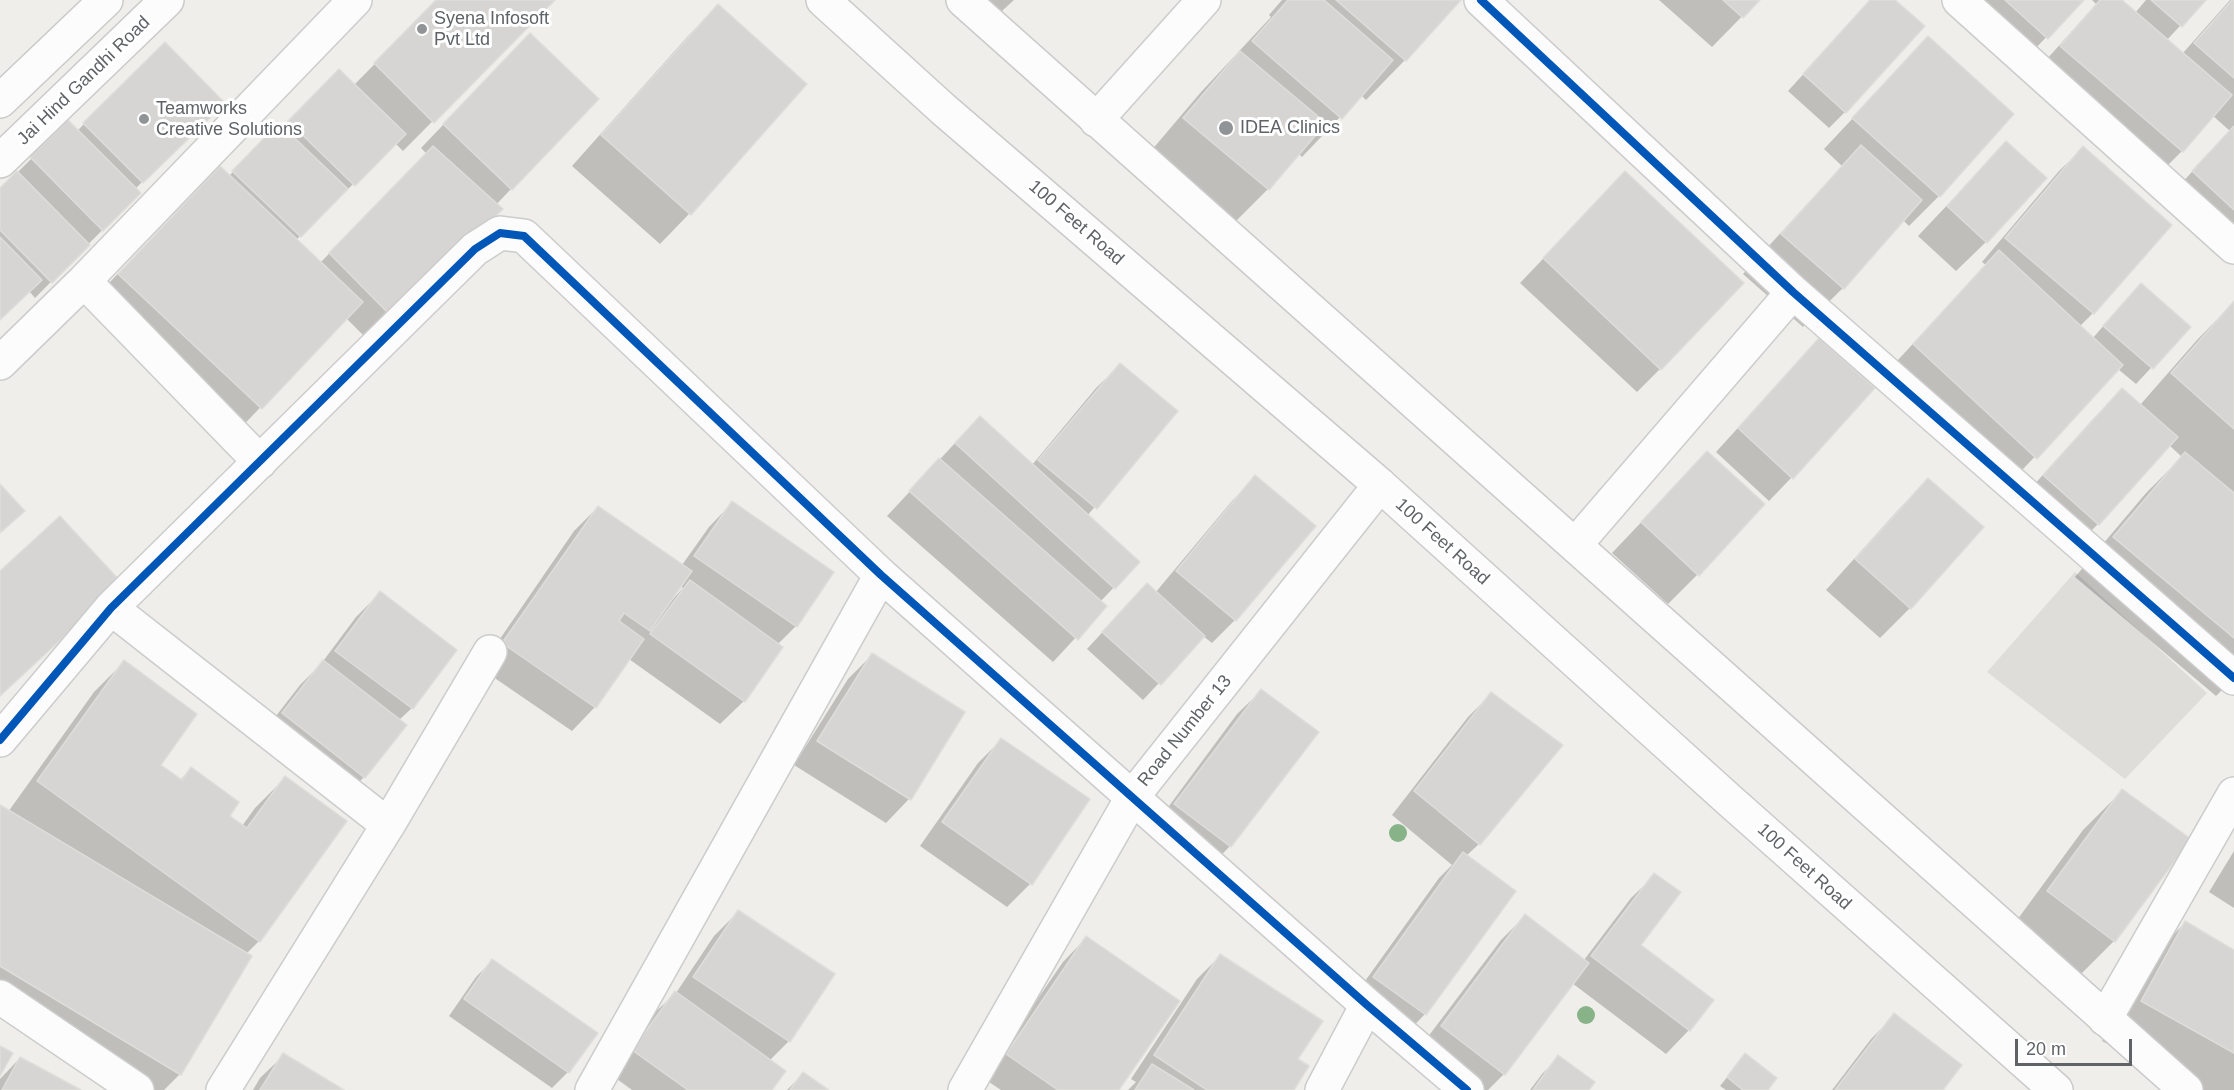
<!DOCTYPE html>
<html>
<head>
<meta charset="utf-8">
<style>
	body { margin:0 }
	#map { position:relative; width:2234px; height:1090px; overflow:hidden; background:#efeeea; font-family:Helvetica,sans-serif }
	canvas { display:block }
	.scale { position:absolute; left:2015px; top:1039px; width:117px; height:27px; box-sizing:border-box; border:3px solid #5f6368; border-top:0; padding-left:8px; font-size:18px; line-height:21px; white-space:nowrap; color:#5f6368; -webkit-text-stroke:4px #fff; paint-order:stroke }
</style>
</head>
<body>
<div id="map">
<canvas width="2234" height="1090"></canvas>
<div class="scale">20 m</div>
</div>
<script>
const context = document.querySelector('canvas').getContext('2d');
context.lineJoin = 'round';
function fillPath(path, color) {
  context.fillStyle = color;
  context.fill(path, 'evenodd');
}
function strokePath(path, color, width, dash) {
  context.strokeStyle = color;
  context.lineWidth = width;
  context.lineCap = dash ? 'butt' : 'round';
  context.setLineDash(dash || []);
  context.stroke(path);
}
function drawText(font, color, halo, rows, align = 'center') {
  context.font = font + ' Helvetica,sans-serif';
  context.lineWidth = 6;
  context.setLineDash([]);
  context.textBaseline = 'middle';
  context.strokeStyle = halo;
  context.fillStyle = color;
  for (const [text, x, y, turn = 0] of rows) {
    context.save();
    context.translate(x, y);
    context.rotate((+turn || 0) * Math.PI / 180);
    context.textAlign = isNaN(turn) ? turn : align;
    if (halo) context.strokeText(text, 0, 0);
    context.fillText(text, 0, 0);
    context.restore();
  }
}
fillPath(new Path2D(`
	M2075,572l132,121 -82,86 -138,-107z`), '#dfddda');
fillPath(new Path2D(`
	M438,0h115l-150,151 -8,-8 -99,97 24,23 107,-109 -6,-6 85,-89 5,130 -143,151 -22,-22 -115,120 -142,-134 101,-106 39,-22 50,-51 4,4 40,-42 31,-2z
	M970,0h44l-24,22z
	M1282,0h177l-54,60 -39,40 -5,-5 -59,62 -4,-4 -30,36 -39,39 -84,-70 56,-66 70,-75 -2,-2z
	M1659,0h99l-46,47z
	M1871,0h22l-48,112 -16,16 -41,-37z
	M1976,0h106l-52,54z
	M2092,0h32l-2,2 13,11 11,-13h58l-38,41 16,13 48,-54h4v222l-10,10 -47,-44 53,-57 -18,-16 -30,36 -30,30 -121,-104 65,-73z
	M718,6l87,78 -116,130 -29,30 -88,-78 116,-130z
	M1928,38l84,76 -73,82 -30,30 -6,-6 -60,68 -40,39 -60,-53 99,-108 -18,-17z
	M165,44l58,59 -88,86 4,4 -104,105 -6,-7 -29,28v-129l68,-68 9,9z
	M2006,143l-20,99 -30,29 -38,-35z
	M2083,148l10,165 -14,14 13,12 33,-38 64,26 -53,57 -18,-15 -112,118 -122,-112 102,-110 -4,-3 77,-91z
	M1602,197l58,172 -23,23 -117,-109z
	M2234,302v376l-18,18 -141,-119 71,-84 36,-36 -13,-12 -71,79 -30,30 -53,-48 77,-86 30,-30 18,15 57,-65z
	M1796,364l-4,113 -23,24 -53,-49z
	M1120,365l56,46 -89,105 51,46 -38,40 5,4 -52,56 -166,-146 69,-74 76,23 64,-77z
	M1707,453l-9,121 -30,30 -56,-51z
	M1255,477l-20,143 -23,23 -9,-7 -60,64 -56,-51 44,-48 24,-8 77,-92z
	M1928,480l54,47 -72,81 -30,30 -54,-48 72,-80z
	M732,503l64,123 -19,19 -33,56 -24,23 -91,-65 -34,48 -23,24 -92,-63 94,-137 24,-24 84,58 27,-38zM680,586l3,2 -11,12 -2,-1z
	M380,593l32,115 -13,12 -35,57 -23,24 -82,-63 41,-53 21,-21 35,-47z
	M872,655l37,144 -23,24 -92,-58 54,-86z
	M124,662l35,103 21,15 11,-11 36,47 15,10 13,-18 30,-30 -26,163 -13,13 -66,120 -16,16h-37l-127,-76v-207l8,5 86,-120z
	M1261,691l55,41 -86,114 -23,24 -55,-41 85,-115z
	M1491,694l-12,150 -13,12 48,35 -89,123 -23,24 -52,-36 89,-124 13,-13 -60,-50 76,-98z
	M1001,740l29,144 -23,23 -87,-61 58,-83z
	M2122,791l-8,150 -39,39 -66,-49 74,-101z
	M2234,851v57l-25,-16z
	M1655,875l-16,70 50,85 -23,24 -94,-71 -68,91 -16,16h-17l-53,-40 83,-110 24,-24 59,44 47,-62z
	M738,912l51,129 -20,20 1,29h-138l-22,-16 41,-58 25,-23 38,-57z
	M2185,923l49,29v138h-42l-90,-49 44,-79z
	M1086,938l31,152h-116l-18,-12 80,-116z
	M1220,956l76,103 -4,31h-164l8,-8 -5,-3 66,-100z
	M492,961l76,111 -16,16 -103,-72 27,-39z
	M1895,1015l46,75h-109l39,-51z
	M284,1055l57,35h-88l7,-12z
	M1745,1055l21,35h-40l-6,-4z
	M1559,1057l28,33h-57l12,-16z
	M20,1058l58,32h-78v-11z
	M803,1074l23,16h-39z`), '#0003');
const building = new Path2D(`
	M436,0h119l-121,123 -60,-60z
	M1288,0h36l69,60 -51,59 -90,-78z
	M1336,0h125l-55,61z
	M1723,0h37l-17,18z
	M1870,0h25l30,26 -79,87 -43,-39z
	M2005,0h79l-36,39z
	M2100,0h22l110,95 -49,57 -123,-106z
	M2151,0h55l-24,27z
	M2232,0h2v78l-40,-35z
	M718,4l89,80 -116,131 -90,-80z
	M530,33l69,66 -87,91 -69,-66z
	M1928,36l86,78 -74,83 -88,-79z
	M165,42l60,61 -82,80 -60,-60z
	M1240,51l86,72 -57,67 -86,-72z
	M339,69l67,65 -51,52 -67,-65z
	M68,120l73,73 -38,38 -73,-74z
	M279,123l69,66 -47,48 -69,-66z
	M2234,126v84l-42,-39z
	M2006,141l41,37 -60,65 -40,-37z
	M1861,145l61,55 -78,89 -63,-55z
	M433,146l70,63 -110,109 -64,-65z
	M2083,146l89,79 -78,89 -89,-76z
	M220,166l143,136 -101,107 -144,-135z
	M17,171l73,74 -38,38 -52,-53v-42z
	M1625,171l119,112 -83,87 -118,-112z
	M0,237l42,43 -42,40z
	M1999,250l124,115 -86,94 -124,-115z
	M2141,283l50,44 -38,42 -50,-43z
	M2234,301v128l-63,-56z
	M1819,338l56,50 -82,91 -55,-51z
	M1120,363l58,48 -81,98 -59,-49z
	M2122,388l56,49 -79,88 -56,-50z
	M980,416l160,146 -25,27 -160,-146z
	M1707,451l58,53 -66,72 -58,-54z
	M2185,452l49,41v145l-121,-101z
	M939,458l168,148 -29,34 -169,-149z
	M1255,475l61,51 -80,95 -60,-50z
	M1928,478l56,49 -73,82 -56,-50z
	M0,484l25,27 -25,22z
	M732,501l102,71 -37,55 -103,-71z
	M598,506l94,65 -42,60 -26,-18 -5,8 25,18 -48,69 -94,-65z
	M60,516l62,67 -122,113v-125z
	M690,580l93,67 -38,55 -95,-68z
	M1147,583l58,53 -44,49 -59,-53z
	M380,591l77,59 -44,59 -78,-58z
	M872,653l93,59 -54,88 -94,-59z
	M124,660l73,54 -36,51 21,15 9,-13 48,35 -9,14 17,12 38,-52 62,45 -87,121 -223,-161z
	M323,660l84,65 -42,53 -83,-65z
	M1261,689l58,43 -88,115 -57,-43z
	M1491,692l72,53 -83,100 -66,-54z
	M1001,738l89,61 -58,86 -90,-63z
	M2122,789l69,50 -76,103 -68,-51z
	M0,805l252,151 -71,119 -181,-109z
	M1463,852l53,39 -90,124 -53,-38z
	M1654,873l27,19 -40,53 73,55 -24,31 -99,-75z
	M738,910l97,64 -45,68 -97,-65z
	M1525,914l64,49 -84,112 -64,-49z
	M2185,921l49,29v103l-93,-52z
	M1086,936l94,65 -61,89h-61l-52,-36z
	M1220,954l103,67 -25,38 11,7 -15,24h-87l-53,-35z
	M492,959l106,74 -29,40 -105,-74z
	M675,991l111,80 -14,19h-84l-56,-40z
	M1894,1013l68,52 -19,25h-108z
	M0,1046l13,7 -13,23z
	M283,1053l61,37h-84z
	M1745,1053l32,25 -9,12h-25l-16,-13z
	M1558,1055l37,27 -6,8h-56z
	M20,1057l61,33h-79z
	M1152,1064l42,26h-59z
	M803,1072l26,18h-39z`);
fillPath(building, '#d6d5d3');
strokePath(building, '#deddd9', 1.5);
const street = new Path2D(`
	M1481,0l312,292 441,386
	M1959,0l275,247
	M1096,120l108,-120
	M84,281l176,181
	M0,363l84,-82 271,-281
	M1575,545l218,-253
	M111,608l277,217
	M0,740l111,-132 364,-359 25,-16 24,3 357,339 486,430 100,85
	M0,997l137,93
	M2105,1019l129,-225
	M223,1090l165,-265 102,-173
	M592,1090l289,-515
	M965,1090l168,-294 247,-311
	M1322,1090l45,-85`);
const secondary = new Path2D(`
	M823,0l120,109 437,376 348,314 328,291
	M963,0l1223,1090
	M0,101l106,-101
	M0,161l167,-161`);
strokePath(street, '#cbcccc', 36);
strokePath(secondary, '#cacacb', 36);
strokePath(street, '#fdfcfc', 33);
strokePath(secondary, '#fdfcfc', 33);
strokePath(new Path2D(`
	M1481,0l312,292 441,386
	M0,740l111,-132 364,-359 25,-16 24,3 357,339 486,430 100,85`), '#0057b8', 8);
context.fillStyle = '#88b388';
for (const [x, y] of [
	[1398,833],
	[1586,1015]
]) {
  context.beginPath();
  context.arc(x, y, 9, 0, 2 * Math.PI);
  context.fill();
}
for (const [x, y, r, color] of [
	[422,29,6,"#919496"],
	[144,119,6,"#919496"],
	[1226,128,8,"#919496"]
]) {
  const dot = new Path2D();
  dot.arc(x, y, r, 0, 2 * Math.PI);
  context.fillStyle = color;
  context.fill(dot);
  strokePath(dot, '#fff', 2);
}
drawText('18px', '#5f6368', '#fff', [
	["Syena Infosoft",434,19],
	["Pvt Ltd",434,40],
	["Teamworks",156,109],
	["Creative Solutions",156,130],
	["IDEA Clinics",1240,128]
], 'left');
drawText('18px', '#5f6368', '#fff', [
	["Jai Hind Gandhi Road",84,81,-44],
	["100 Feet Road",1076,223,41],
	["100 Feet Road",1442,542,42],
	["Road Number 13",1185,731,-51],
	["100 Feet Road",1804,867,42]
]);
</script>
</body>
</html>
